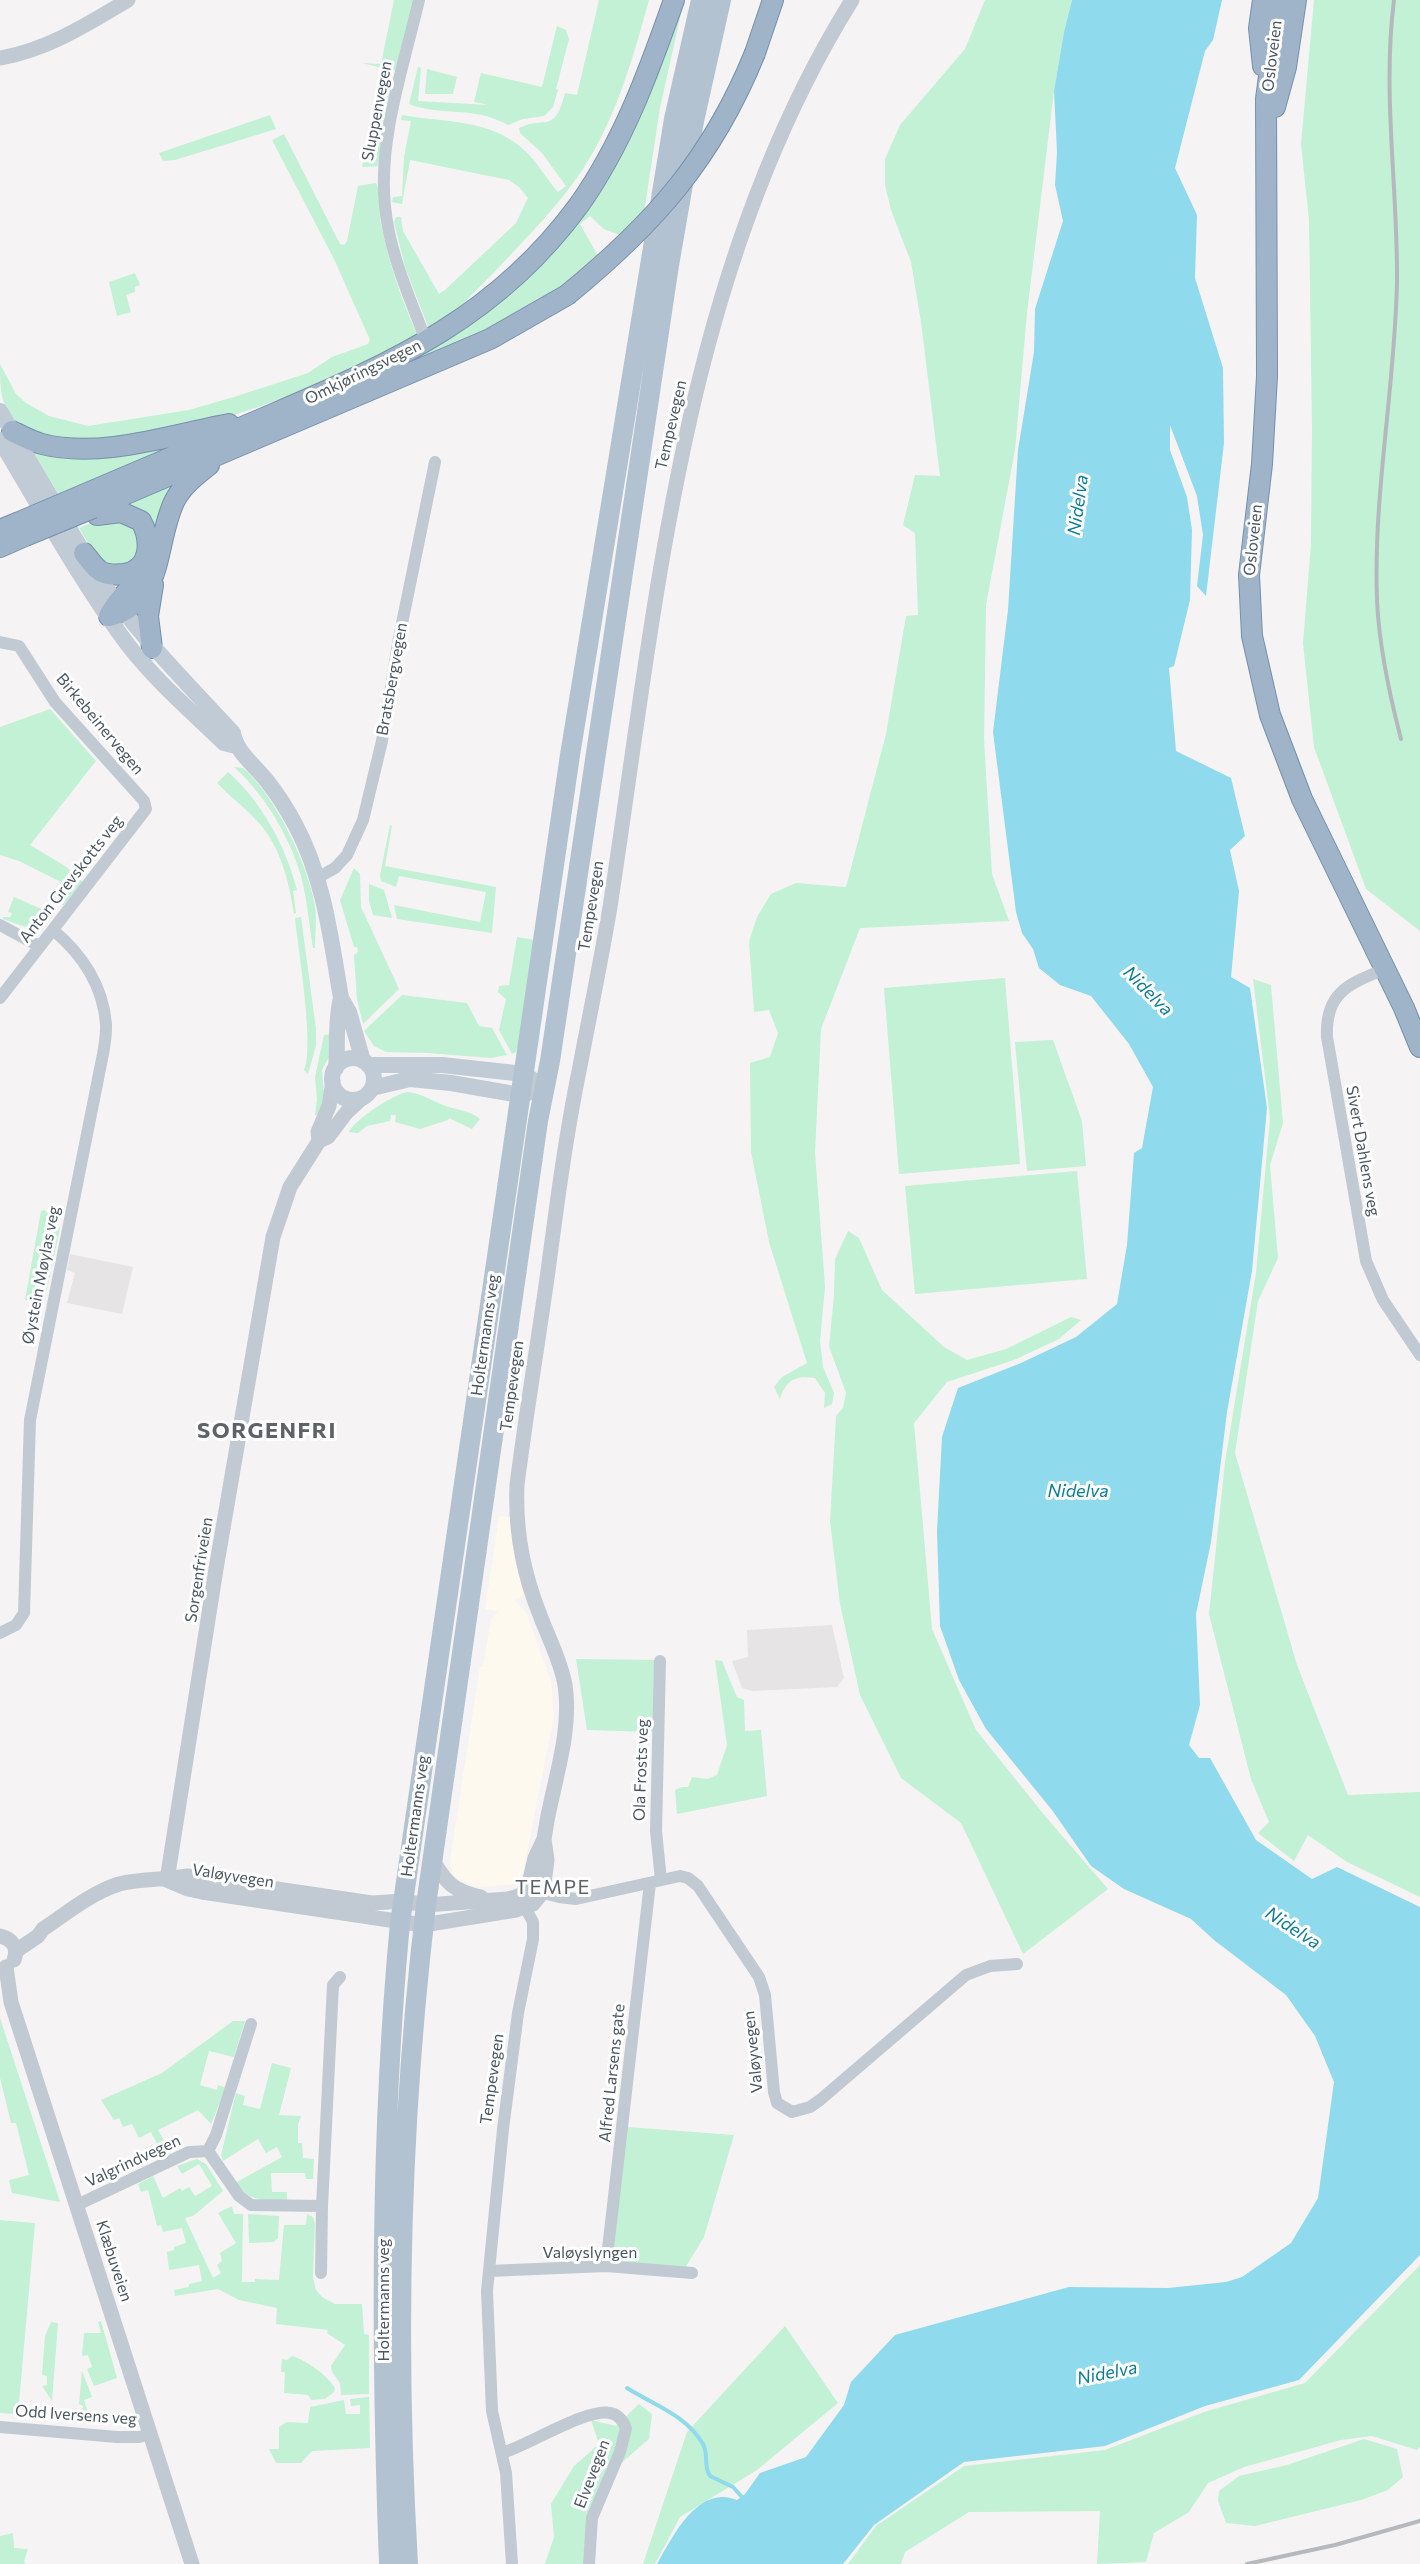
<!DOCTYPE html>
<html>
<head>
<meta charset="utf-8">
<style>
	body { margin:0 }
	canvas { display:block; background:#f5f3f3 }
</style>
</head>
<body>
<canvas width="1420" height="2564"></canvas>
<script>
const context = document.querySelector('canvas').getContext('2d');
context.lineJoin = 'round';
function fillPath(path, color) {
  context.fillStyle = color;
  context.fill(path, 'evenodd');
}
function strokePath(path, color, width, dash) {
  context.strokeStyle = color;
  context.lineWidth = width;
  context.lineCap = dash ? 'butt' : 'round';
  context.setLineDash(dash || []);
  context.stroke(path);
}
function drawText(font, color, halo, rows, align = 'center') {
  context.font = font + ' Commissioner,sans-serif';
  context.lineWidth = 6;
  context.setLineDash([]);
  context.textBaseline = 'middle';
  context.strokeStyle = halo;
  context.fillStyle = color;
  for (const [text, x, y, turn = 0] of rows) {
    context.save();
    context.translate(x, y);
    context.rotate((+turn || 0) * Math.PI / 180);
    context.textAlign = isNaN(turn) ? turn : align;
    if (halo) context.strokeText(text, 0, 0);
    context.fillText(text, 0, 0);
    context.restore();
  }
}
fillPath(new Path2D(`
	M499,1516l11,1 13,78 -8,5 12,14 24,67 3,35 -31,157 -4,8 -6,3 -30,3 -10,-1 -16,-8 -5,-5 -2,-13 30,-193h3l8,-47 7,-9 -13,-2z`), '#fdf9ef');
fillPath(new Path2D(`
	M70,1254l63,13 -11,47 -55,-11 8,-30 -8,-3z
	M832,1625l12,53 -7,9 -85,4 -10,-3 -10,-27 16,-4 -1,-27z`), '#e6e4e5');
fillPath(new Path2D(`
	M394,0h20l-18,70h-5l-29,-7 19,1z
	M599,0h50c-16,58 -33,118 -66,169 -24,36 -54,66 -83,97 -23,23 -43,47 -71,63l-24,-62 -11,-45 2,-5h5l2,14 36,63 6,-4 71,-67 12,-25 -9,-11 -10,-7 -99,-20 -8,44 -10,-2 1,-5 9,-1 2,-39 7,-36 -10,-1 1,-5c43,8 86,3 121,34 14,12 23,30 35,43l8,-6 -24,-33 -22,-20 -1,-5c28,-13 35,7 46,-35l12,2z
	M684,0l-24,108 -16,105 -22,23 -18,-7 -14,-13 -10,8 18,32c-62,58 -144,88 -220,122l47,-25 49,-31 64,-55z
	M985,0h87l-8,32 -10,59 -27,222 -12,137 -29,155 -2,134 8,135 17,47 -149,7 -39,101 -6,123 10,135 -5,54 3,26 11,26 -2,11 -8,4 1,-15 -10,-15c-20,-3 -29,2 -35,21l-6,-12 8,-10 25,-14 -38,-121 -18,-90 -1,-89 20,-6 8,-24 -9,-23 -15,2 -5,-70 8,-25 14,-23 25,-11 50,4 40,-153 20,-118 12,-1 -3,-82 -12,-8 12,-50 25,1 -19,-154 -10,-60 -20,-52 -6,-25v-26l15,-34 65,-76z
	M1314,0h106v931l-54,-42 -52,-142 -11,-104 8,-99 1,-117 -3,-207 -8,-76z
	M557,26l9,4 3,9 -13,50 2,1 -5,17 -9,9 -21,3 -15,6c-36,-20 -66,-8 -99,-21l9,-37 3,1 -3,33 71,4 -15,-3 7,-29 61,14z
	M427,69l30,8 -4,17h-28z
	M379,78l14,5 -15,83 -16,1z
	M270,115l6,14 -101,31 -12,1 -4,-8z
	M284,134l56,110 4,1 3,-4 11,-55 18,-3c6,12 2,28 5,41 8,39 20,76 37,112 -99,53 -220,103 -333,104 -27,0 -32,2 -57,-11 -3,-1 -9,-3 -12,-6 -16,-16 -16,-38 -16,-59l16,30 10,9 23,13 39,10 101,-16 48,-14 71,-23 24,-16 36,-13 2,-4 -36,-81 -62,-119z
	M135,273l5,12 -5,2v5l-9,3 5,17 -14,4 -8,-34z
	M201,435l-142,60 -28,-47z
	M182,478l-25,64 -36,-38z
	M120,519l17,11 3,23 -12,13 -22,-1 -12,-12 -15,-25 19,-8z
	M50,709l46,52 -66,84 35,21 18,16 -19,23 -14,-3 11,-20 -42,-21 -19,-6v-128z
	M234,767l9,1c32,27 65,97 72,138 2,14 0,28 0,42h-2c-4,-24 -6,-49 -12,-72 -11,-39 -37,-82 -67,-109z
	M228,772c34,30 58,75 69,118l-4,1 3,22 -2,1c-5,-32 -13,-67 -36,-92 -12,-14 -28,-25 -41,-39z
	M390,825l2,1 -7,40 111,21 -4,46 -95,-14 -3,-14 86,17 6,-30 -87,-16 -3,11 -15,-6 -1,-6z
	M354,868l6,6 1,33 38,82 -36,35 -6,-24 -3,-45 4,-3 -1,-5h-3l-14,-47z
	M369,884l15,6 8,28 -19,-3 -4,-14z
	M14,897l39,17 -13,18 -37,-13v-2h7l2,-4 -4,-1z
	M301,917l15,112v17l-8,28 -4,-4c11,-21 -6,-122 -9,-152z
	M517,937l18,3 -16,104 -3,8 -4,2 -13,-24 7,-31 -8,-7 1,-6 10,-1z
	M1005,978l15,186 -121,10 -15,-186z
	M1253,979l18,6 12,138 -13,42 8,93 -20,43 -23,152 62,212 51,130 72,-3v105l-73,-35 -39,-27 -14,26 -36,-28 11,-11 -18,-43 -42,-165 16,-152 31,-189 14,-155z
	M402,995l65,8 12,23 13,2 15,27 -16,3 -63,-5 -42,-1 -12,-6 -10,-15z
	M332,1034l-3,23 -7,13 2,25 -4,21 -5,-1 2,-16 -2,-22 9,-42z
	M1053,1040l29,81 4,45 -59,5 -12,-129z
	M407,1092c14,1 23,8 36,13 12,5 27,5 37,14l-8,10 -23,-11 -1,2 -28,9 -25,-7 1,-7h-5l-1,6 -23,5 -9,7 -9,-1c5,-12 45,-38 58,-40z
	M1077,1171l10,108 -172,15 -10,-108z
	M45,1210l15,18 -16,75 -19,-3 16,-89z
	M848,1231l11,7 23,52 62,57 23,13 39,-11 65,-32 10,3 -22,19 -45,21 -67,22 -33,41 18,206 44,101 69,86 63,73 -85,65 -62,-131 -60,-45 -41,-83 -20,-91 -10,-83 6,-105 7,-8 3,-15 -17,-47 5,-50 1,-37z
	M576,1659l82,1 -4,72 -67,-2z
	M715,1660l7,1 15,36 7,3 1,31 16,-1 6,66 -90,18 -2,-24 7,-3h6l4,-10 15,2 10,-4 10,-30z
	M0,2018l60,184 -48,-9 -3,-13 20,-5 -13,-52h-5l-11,-45z
	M233,2021h12l-11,36 -25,-6 -9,34 17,5 1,-5 8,3 -15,36 -13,-14 -40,20 13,23 -8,3 -12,-24 -12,6 -7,-14 -9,3 -4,-9 -5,2 -13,-20 61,-27z
	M272,2063l19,5 -12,47 22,1 -3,9v18h4l1,15 11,1 -1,20h-7l-1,-6h-34l1,19h15v9c-24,-2 -36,2 -52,-18l47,-26 -5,-10 -11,6 -8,-14 -35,22 -2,-6 15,-62 9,3 -2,9 17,4z
	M627,2127l107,8 -30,102 -19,31 -63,-5 -9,-5z
	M197,2159l9,5 17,27 -30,25 -8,2 28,60 8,-5 -4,-8 5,-4 -2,-8 16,-10 -18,-30 14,-7 2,8h9l-1,68h13v-3l24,1 5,-55h22l1,-11 6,3 2,7 -2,53 3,13 6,7 13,7h27l2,30 5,1v59l-28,1 -1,-12 -8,-11 -1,-6 14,-21 -18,-12 1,-3 -52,-6 1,-16 -38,-8 -21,-11 -43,7 -1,-6 15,-3v-3l13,-3 -3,-16 -30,5 -2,-18 7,-2v-3l12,-4 -4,-15 -19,4 -2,-7 -4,1 -9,-36 -7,2 -3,-8 15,-8 10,22 17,-10 2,3 7,-4 6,9 17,-10 -13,-22 -17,10 -5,-8z
	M248,2214l31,2 -1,22 -4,4 -25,1z
	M0,2220l35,3 -17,191 -18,-1z
	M1420,2265v182l-3,3 -45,-14 -31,4 -97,27 -36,16 -19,29 -35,21 -8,29 -49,2 3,-53 -131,1 -64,40 -4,12h-53l28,-38 88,-60 141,-16 99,-38 101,-29z
	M101,2321l16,57 -23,8 -7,-17 5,-2 -4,-12 -6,1 2,-23h17l-3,-11z
	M51,2322l7,1 -6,78 -10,-15 5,-1v-9l-5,-1 3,-39z
	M785,2326l53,77 -81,67 -77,47 -25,47h-12l44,-132z
	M292,2356c15,5 34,18 43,32l-1,4 -9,7 -14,1 -3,-5 -24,-2 1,-21h-4l1,-13 5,1z
	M82,2371l10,26 -8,3 6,19 8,-2 1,7 -26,-3h9l1,-15 -4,-2z
	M369,2397l1,51 -58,3 -11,12h-25l-7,-14h10v-22l8,-5 21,1 2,-16 34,-7 2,14h14v-9l-9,1 -1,-7z
	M639,2404l13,10 -3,25 -46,40 -16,37 -4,48h-38l9,-27 -3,-33 23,-38 25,-22 -8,-24 25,6z
	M1364,2439l33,10 6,28 -15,13 -27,10 -106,26 -29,-3 -8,-22 1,-10 20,-15 48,-11z
	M13,2533l1,15 14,1 -4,13 2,2h-26v-28z`), '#c3f1d5');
fillPath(new Path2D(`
	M1072,0h150l-9,40 -8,11 -30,117 22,47 -2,63 28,90 1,75 -18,153 -9,-10 6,-51 -6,-39 -27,-71v25l17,47 5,33 -2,70 -16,66 -5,2 7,83 55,27 14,58 -15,14 9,41 -8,86 19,11 17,120 -15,163 -25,141 -16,130 -15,72 4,91 -11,40 10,13h11l46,82 56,39 25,-12 83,40v348l-121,125 -94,26 -100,40 -141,16 -90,63 -31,39h-186c16,-28 41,-80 80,-64l8,-6 15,-21 46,-16 38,-52 7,-23 44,-47 174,-48 99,1 58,-6 16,-5 49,-34 27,-45 16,-116 -19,-46 -29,-41 -72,-55 -23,-21 -67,-30 -33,-23 -39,-56 -66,-81 -27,-49 -19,-54 -3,-95 5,-94 16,-49 63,-25 55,-26 41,-33 10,-59 7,-92 8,-5 11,-61 -24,-43 -38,-48 -31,-11 -21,-17 -6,-19 -11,-16 -6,-21 -23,-180 15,-122 10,-160 16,-98 1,-43 28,-88 -8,-36 2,-33 -3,-61 10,-59z`), '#90daee');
strokePath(new Path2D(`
	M627,2388c27,17 59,27 76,56 6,11 0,22 7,32l23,11 9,10`), '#90daee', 4);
const trunk = new Path2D(`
	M1279,0l-13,99 1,277 -5,88 -13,111 3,61 18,79 32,84 102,209 16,39
	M755,53l18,-53
	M1263,66l-4,-38 4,-28
	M1275,107l11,-40 10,-67
	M12,431c10,5 19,10 30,13 58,15 129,-9 187,-20
	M85,494c63,-27 125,-53 188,-80 122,-52 225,-98 306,-209 44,-62 70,-134 95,-205
	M93,508l397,-169 77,-44
	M0,530l17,-7
	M0,547l25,-11
	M84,553c5,6 10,14 16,18 7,4 16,4 24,3 27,-4 28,-33 17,-53l-20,-9 -24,3
	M109,616c56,-13 45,-71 65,-114 7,-15 22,-27 35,-37
	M109,616c10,-21 27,-27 34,-51
	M152,648l-4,-32 5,-31`);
strokePath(trunk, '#7690ad', 22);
strokePath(new Path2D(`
	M419,0c-15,65 -41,139 -34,206 4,44 22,85 38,127
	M0,642l19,4 36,56 89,99 2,8 -146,189
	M317,878l18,-10 12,-13 16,-35 19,-79 17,-103 36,-176
	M0,925l39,21
	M1385,969c-36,15 -60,23 -58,68l39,224 17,39 37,55
	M0,1633l16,-8 8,-12 6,-193 68,-341c3,-17 9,-37 8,-55 -3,-38 -24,-70 -53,-94
	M660,1661l-4,170 5,49
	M535,1891l24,6 17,2 104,-23 8,2 10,8 61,91 6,18 9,97 3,11 15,9 18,-5 10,-7 146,-125 24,-9 27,-2
	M208,2151l8,-16 35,-111
	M77,2205l112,-53 19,-1 31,45 12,9 71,1 11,-221 7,-8
	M606,2266l44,-383
	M489,2271l117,-5 86,7
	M321,2273l1,-67
	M0,2427l117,10h22l11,-3
	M502,2453c27,-8 84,-45 108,-40 8,1 13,8 16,15l-6,24 -28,66 -3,46
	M512,2564l-6,-91 -14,-62 -5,-120 16,-162 15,-116 15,-74v-17l-12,-22`), '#c1cad2', 12);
strokePath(new Path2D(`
	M0,58c47,-8 88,-34 128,-58
	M319,1141l-1,-9 11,-26 4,-25
	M432,1859c14,24 21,32 49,38
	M167,1880l49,-311 57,-332 17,-50 29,-46 9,-4 18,-24 16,-15
	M167,1880l21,9 14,3 221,33 93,-15 17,-6 9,-11 2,-10 3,-23 -3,-21
	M0,1936c12,3 19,11 14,24
	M16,1951l22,-15 5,-7c24,-16 48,-36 76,-45 23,-6 46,-4 69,-8l184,27 31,-2 23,4 82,-6 11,-3 9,-8 7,-30 9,-19 3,-18c8,-43 25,-92 18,-136 -4,-24 -17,-48 -25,-70 -17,-42 -25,-85 -23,-130 9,-72 21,-142 31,-214 9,-68 18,-137 32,-205 10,-53 21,-105 30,-159 47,-307 73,-636 242,-907
	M6,1967l5,35 181,562`), '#c1cad2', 15);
strokePath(new Path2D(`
	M0,411l96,163c40,58 89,107 137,159 4,21 22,32 34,48 11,14 20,28 28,43 29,54 36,115 46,174l8,14 14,49
	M0,440c40,67 81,142 128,205 28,36 63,66 96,98l12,3
	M332 1079a21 21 0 1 1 42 0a21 21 0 1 1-42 0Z
	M368,1065h74l82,9 21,14
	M336,1068c2,-23 -1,-47 5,-70
	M372,1088l38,-9 41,4 69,12 11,-3`), '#c1cbd6', 16);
strokePath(new Path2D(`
	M389,2564c-8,-214 -9,-428 11,-641l170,-1168 104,-636 27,-119
	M408,2564c-13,-220 -8,-441 18,-659l112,-784 12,-60 119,-796 25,-144 27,-121`), '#b3c2d1', 20);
strokePath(trunk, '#9fb4c9', 20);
strokePath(new Path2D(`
	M1394,0c-12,94 4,188 3,282 -2,106 -24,212 -20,318 2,47 12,93 24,139
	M1247,2564l88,-19 85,-24`), '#b5b8bd', 4);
const trunkBridge = new Path2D(`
	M567,295c87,-71 145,-136 188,-242
	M17,523l68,-29
	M25,536l68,-28`);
strokePath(trunkBridge, '#7690ad', 22, []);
strokePath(trunkBridge, '#9fb4c9', 20);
drawText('16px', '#4a5661', '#fff', [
	["Osloveien",1272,56,-83],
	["Sluppenvegen",377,111,-79],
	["Omkjøringsvegen",363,372,-26],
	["Tempevegen",671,425,-77],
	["Osloveien",1253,540,-84],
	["Bratsbergvegen",392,679,-80],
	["Birkebeinervegen",100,724,50],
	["Anton Grevskotts veg",71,879,-52],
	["Tempevegen",591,906,-81],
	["Sivert Dahlens veg",1363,1151,80],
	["Øystein Møylas veg",41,1275,-79],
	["Holtermanns veg",485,1335,-82],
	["Tempevegen",512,1386,-82],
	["Sorgenfriveien",199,1570,-81],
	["Ola Frosts veg",641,1770,-88],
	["Holtermanns veg",415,1816,-82],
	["Valøyvegen",233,1876,9],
	["Valøyvegen",753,2052,-96],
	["Alfred Larsens gate",612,2073,-84],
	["Tempevegen",492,2079,-82],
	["Valgrindvegen",133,2161,-25],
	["Valøyslyngen",590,2253],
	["Klæbuveien",114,2261,72],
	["Holtermanns veg",384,2300,-90],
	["Odd Iversens veg",76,2415,4],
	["Elvevegen",592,2474,-69]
]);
drawText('italic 18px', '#0c7c9b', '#fff', [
	["Nidelva",1078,505,-82],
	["Nidelva",1148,991,45],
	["Nidelva",1078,1491],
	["Nidelva",1293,1928,33],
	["Nidelva",1107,2373,-11]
]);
context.letterSpacing = '1.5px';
drawText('20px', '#5f6368', '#fff', [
	["TEMPE",553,1887]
]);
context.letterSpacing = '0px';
context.letterSpacing = '1.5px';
drawText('bold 22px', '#5f6368', '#fff', [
	["SORGENFRI",267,1431]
]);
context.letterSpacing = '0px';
</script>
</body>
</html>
